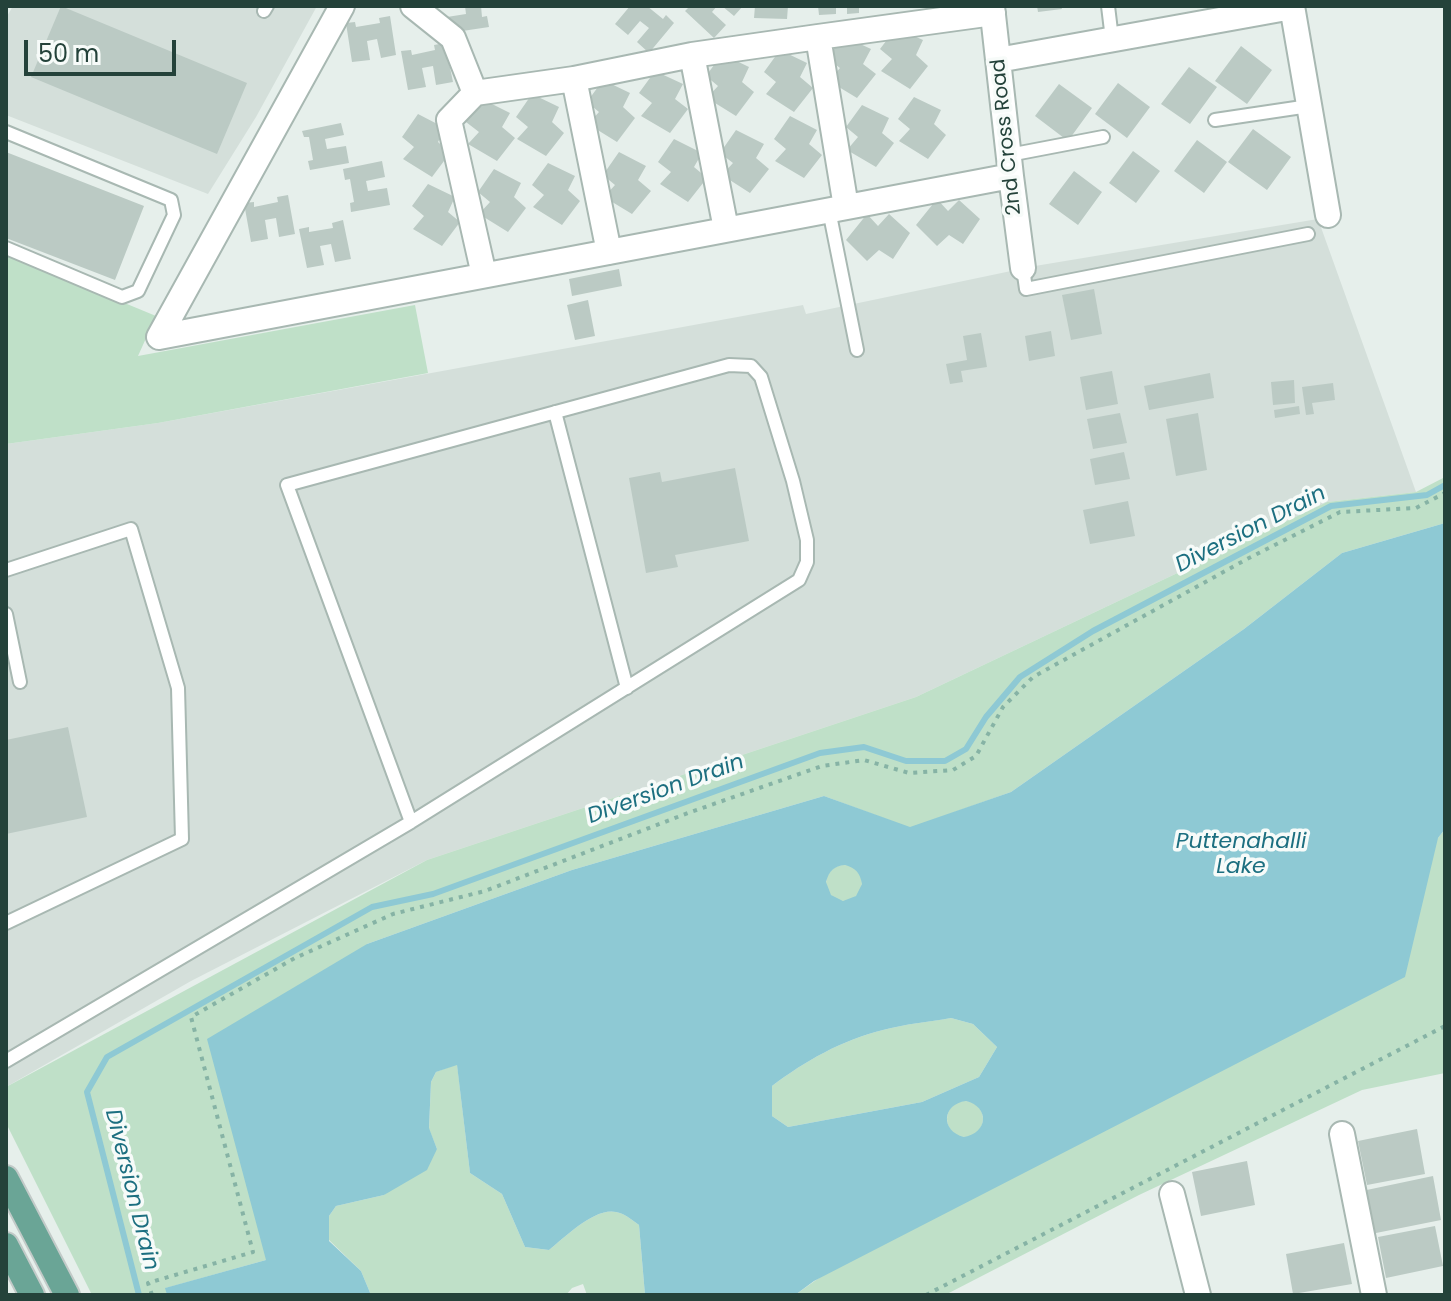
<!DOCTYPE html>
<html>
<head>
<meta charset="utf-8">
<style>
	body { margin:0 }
	#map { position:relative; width:1451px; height:1301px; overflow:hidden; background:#e6efeb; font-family:Poppins,sans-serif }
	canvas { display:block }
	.frame { position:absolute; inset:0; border:8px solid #24423a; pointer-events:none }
	.scale { position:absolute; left:24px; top:40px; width:152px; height:36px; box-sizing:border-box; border:4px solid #24423a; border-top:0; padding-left:10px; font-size:24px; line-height:28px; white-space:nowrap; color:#24423a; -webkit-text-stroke:6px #f7fbf9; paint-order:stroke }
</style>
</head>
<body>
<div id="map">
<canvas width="1451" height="1301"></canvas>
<div class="frame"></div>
<div class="scale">50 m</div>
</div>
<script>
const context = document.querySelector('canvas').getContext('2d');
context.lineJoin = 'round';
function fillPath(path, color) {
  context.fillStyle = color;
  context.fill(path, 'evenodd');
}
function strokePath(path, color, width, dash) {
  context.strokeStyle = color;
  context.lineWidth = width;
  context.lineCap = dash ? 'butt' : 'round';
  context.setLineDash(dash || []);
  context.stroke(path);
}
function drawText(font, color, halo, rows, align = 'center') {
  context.font = font + ' Poppins,sans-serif';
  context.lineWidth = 7;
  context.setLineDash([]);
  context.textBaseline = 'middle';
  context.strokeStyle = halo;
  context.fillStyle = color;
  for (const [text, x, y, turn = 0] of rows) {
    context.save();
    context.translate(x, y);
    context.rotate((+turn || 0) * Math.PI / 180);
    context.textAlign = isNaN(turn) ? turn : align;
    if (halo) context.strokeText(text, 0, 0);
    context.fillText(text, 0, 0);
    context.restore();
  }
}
fillPath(new Path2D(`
	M13,6h304l-61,111 -48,77 -202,-79v-97z
	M1318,219l98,273 -89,10 -411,195 -489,163 -236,121 -185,106v-643l152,-21 645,-118 3,9 229,-48z`), '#d4dfda');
fillPath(new Path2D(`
	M6,254l150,62 -18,40 277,-51 13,68 -270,50 -152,21z
	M1445,477v46l-103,30 -98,76 -233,163 -101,36 -86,-32 -252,74 -205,74 -101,316 -100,28 1,7h-75l-86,-172v-36l421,-227 489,-163 411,-195 89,-10z
	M1445,829v244l-83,17 -223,105 -194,100h-150l643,-457z
	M826 883a18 18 0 1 1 36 0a18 18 0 1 1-36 0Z
	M951,1018l22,6 24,23 -18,30 -57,25 -134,25 -16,-11v-30c33,-25 70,-46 111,-56 22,-6 45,-8 68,-12z
	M457,1064l13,109 32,21 23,53 24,3c15,-12 46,-43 67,-38 8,1 16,8 23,13l6,70h-58l-4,-11 -11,4 -6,7h-195l-10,-24 -32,-31v-24l7,-10 48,-11 53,-46 -8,-20 2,-47 5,-10z
	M947 1119a18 18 0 1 1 36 0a18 18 0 1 1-36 0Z`), '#bfe0c8');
fillPath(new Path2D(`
	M1445,523v306l-7,9 -33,139 -591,304 -19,14h-150l-6,-70c-7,-5 -15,-12 -23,-13 -21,-5 -52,26 -67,38l-24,-3 -23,-53 -32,-21 -13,-108 -21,7 -5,10 -2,46 8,21 -10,21 -43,25 -48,11 -7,10v25l32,30 10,24h-204l-2,-7 101,-28 -59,-221 160,-95 205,-74 252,-74 86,31 101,-35 233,-163 98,-76zM845,865c11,3 15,8 17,19l-6,12 -13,5 -12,-6 -5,-13c3,-11 8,-16 19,-17zM951,1018l22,6 24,23 -18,30 -57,25 -134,25 -16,-11v-30c33,-25 70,-46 111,-56 22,-6 46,-8 68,-12zM966,1101c24,6 22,32 -2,36 -24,-6 -22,-33 2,-36z`), '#8ec9d4');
strokePath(new Path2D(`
	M139,1295l-52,-203 20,-35 265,-150 61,-13 387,-141 44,-6 42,14h39l21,-12 20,-32 34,-40 73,-46 238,-125 96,-11 18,-10`), '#8ec9d4', 6);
fillPath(new Path2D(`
	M61,6l186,77 -30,71 -186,-77z
	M465,6h16l1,11 5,-1 2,11 -40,6 -2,-16 19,-3z
	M630,6h17l16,13 3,-4 8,8 -25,30 -12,-11 12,-14 -9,-7 -12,14 -13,-11z
	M690,6l5,1 22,-1 -5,6 14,13 -12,13 -29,-27z
	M722,6h21l-9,10z
	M755,6h33l-1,13 -33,-1z
	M818,6h18v8l-17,1z
	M847,6h12v7l-12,1z
	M1037,6h24l1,3 -24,3z
	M390,16l6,39 -15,3 -4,-19 -10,2 3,19 -18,2 -6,-39 9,-1 1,5 24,-4 -1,-5z
	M896,28l27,12 -7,15 12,11 -18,23 -29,-18 11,-12 -12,-10z
	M843,36l28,13 -8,15 13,10 -19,24 -28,-17 11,-13 -13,-10z
	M445,43l8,39 -17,3 -3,-19 -11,2 4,19 -18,3 -7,-39 10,-1 1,5 23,-5 -1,-5z
	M1241,46l31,24 -25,34 -32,-23z
	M780,50l27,13 -7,14 13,11 -19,24 -28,-18 10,-12 -12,-10z
	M722,54l27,13 -7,15 12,10 -18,24 -29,-18 11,-12 -12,-10z
	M1189,67l28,20 -27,37 -29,-20z
	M655,71l28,13 -8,15 13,10 -18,24 -29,-17 11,-13 -13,-10z
	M603,80l27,13 -7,14 12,11 -18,24 -29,-18 11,-12 -12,-10z
	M1118,83l32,24 -23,31 -32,-24z
	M1059,84l33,24 -24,33 -33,-25z
	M532,94l27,13 -7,15 12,11 -18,23 -29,-17 11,-12 -12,-10z
	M914,97l27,13 -7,14 12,11 -18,24 -29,-18 11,-12 -12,-10z
	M482,99l28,14 -8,14 13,11 -18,23 -29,-17 11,-12 -13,-10z
	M862,105l27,13 -7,15 12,10 -18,24 -29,-17 11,-13 -12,-10z
	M418,114l27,14 -7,14 12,11 -18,24 -29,-18 11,-12 -12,-10z
	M790,116l27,14 -8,14 13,11 -18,23 -29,-17 11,-12 -12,-10z
	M341,123l3,12 -19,4 2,10 19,-3 3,17 -39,7 -2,-9 5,-1 -4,-23h-5l-2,-6z
	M1253,129l38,28 -24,33 -39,-28z
	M736,130l28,14 -8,14 13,11 -19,24 -28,-18 11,-12 -13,-10z
	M674,139l28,14 -8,14 13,11 -19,24 -28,-18 11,-12 -13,-10z
	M1197,140l30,22 -23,31 -30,-22z
	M1133,151l27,20 -24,32 -27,-20z
	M6,152l138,54 -29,74 -109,-42z
	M619,152l27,14 -8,14 13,11 -19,23 -28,-17 11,-12 -12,-10z
	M382,161l3,16 -19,4 2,10 19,-3 3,17 -39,7 -1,-9 4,-1 -4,-23 -5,1 -2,-11z
	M548,163l27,13 -7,14 12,11 -18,24 -29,-18 11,-12 -12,-10z
	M494,169l27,14 -7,14 12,11 -18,24 -29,-18 11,-12 -12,-10z
	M1074,171l28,21 -24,33 -29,-21z
	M428,184l27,13 -7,15 12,10 -18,24 -29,-17 11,-13 -12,-10z
	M288,195l7,39 -16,3 -3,-19 -11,2 3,19 -17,3 -7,-39 10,-1v5l24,-5 -1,-5z
	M937,199l11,12 11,-11 21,19 -17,25 -14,-9 -12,11 -21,-21z
	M867,214l11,12 11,-12 21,19 -17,26 -14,-9 -12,11 -21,-21z
	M343,220l8,39 -16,3 -4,-18 -11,2 4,19 -17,3 -8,-39 10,-2v5l24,-4 -1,-5z
	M619,269l3,17 -50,10 -3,-17z
	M1094,289l8,45 -31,6 -9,-45z
	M588,300l7,36 -20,4 -8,-35z
	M1051,331l4,25 -26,5 -4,-25z
	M981,333l6,34 -26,4 2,11 -13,2 -4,-20 21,-4 -4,-24z
	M1112,371l6,33 -32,6 -6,-33z
	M1210,373l4,25 -65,12 -5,-24z
	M1294,380l1,23 -22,2 -2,-23z
	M1333,383l2,17 -23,3 2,11 -8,1 -4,-28z
	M1299,406l1,8 -25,4 -1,-8z
	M1120,413l7,30 -34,6 -6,-30z
	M1198,413l9,57 -31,6 -10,-57z
	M1124,452l6,27 -35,6 -5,-26z
	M735,468l14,73 -74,14 3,12 -32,6 -17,-95 31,-6 2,10z
	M1128,501l7,35 -45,8 -7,-34z
	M68,727l19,90 -81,17v-94z
	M1417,1129l8,45 -58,11 -9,-44z
	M1247,1161l8,44 -54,11 -9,-44z
	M1433,1176l8,44 -70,14 -9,-43z
	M1435,1226l8,40 -57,12 -8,-41z
	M1344,1243l8,41 -59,10 -7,-40z`), '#bbcac4');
const service = new Path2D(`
	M1108,6l4,33
	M264,11l3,-5
	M1215,120l94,-14
	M6,132l165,68 3,15 -36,76 -16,6 -116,-49
	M1009,155l94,-18
	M829,210l28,140
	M1023,268l3,21 282,-55
	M555,412l72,276
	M6,570l125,-41 47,159 4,151 -176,84
	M6,614l14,68
	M6,1061l405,-239 -124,-337 442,-120 22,1 10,11 32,104 14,59v22l-8,18 -388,242`);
const minor = new Path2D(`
	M342,6l-183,331 852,-161
	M413,6l40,32 22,55 99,-14 35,173
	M992,6l19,170 12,92
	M1292,6l36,209
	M818,37l175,-24
	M692,55l34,174
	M998,60l294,-53
	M574,79l118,-24 126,-18 28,170
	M475,93l-26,27 35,155
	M1342,1134l32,161
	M1172,1194l26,101`);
const primary = new Path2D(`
	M6,1178l61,117
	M6,1245l26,50`);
strokePath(service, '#a8b8b2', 16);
strokePath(minor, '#a8b8b2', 28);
strokePath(primary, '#c2cac8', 28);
strokePath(new Path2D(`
	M152,1295l-4,-12 105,-31 -62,-235 104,-59 98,-44 92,-23 203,-78 134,-47 42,-6 45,13 44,-3 23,-14 27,-49 30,-30 214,-118 93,-47 76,-4 29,-15
	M926,1295l519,-269`), '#86b3a5', 4, [4, 6]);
strokePath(service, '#fff', 12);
strokePath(minor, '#fff', 24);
strokePath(primary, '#6aa596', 24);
drawText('20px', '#24423a', '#f7fbf9', [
	["2nd Cross Road",1007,137,-96]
]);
drawText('italic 22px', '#1c6f80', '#f7fbf9', [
	["Diversion Drain",1251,530,-27],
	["Diversion Drain",666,790,-20],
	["Puttenahalli",1241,842],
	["Lake",1241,867],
	["Diversion Drain",131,1190,76]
]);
</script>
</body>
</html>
